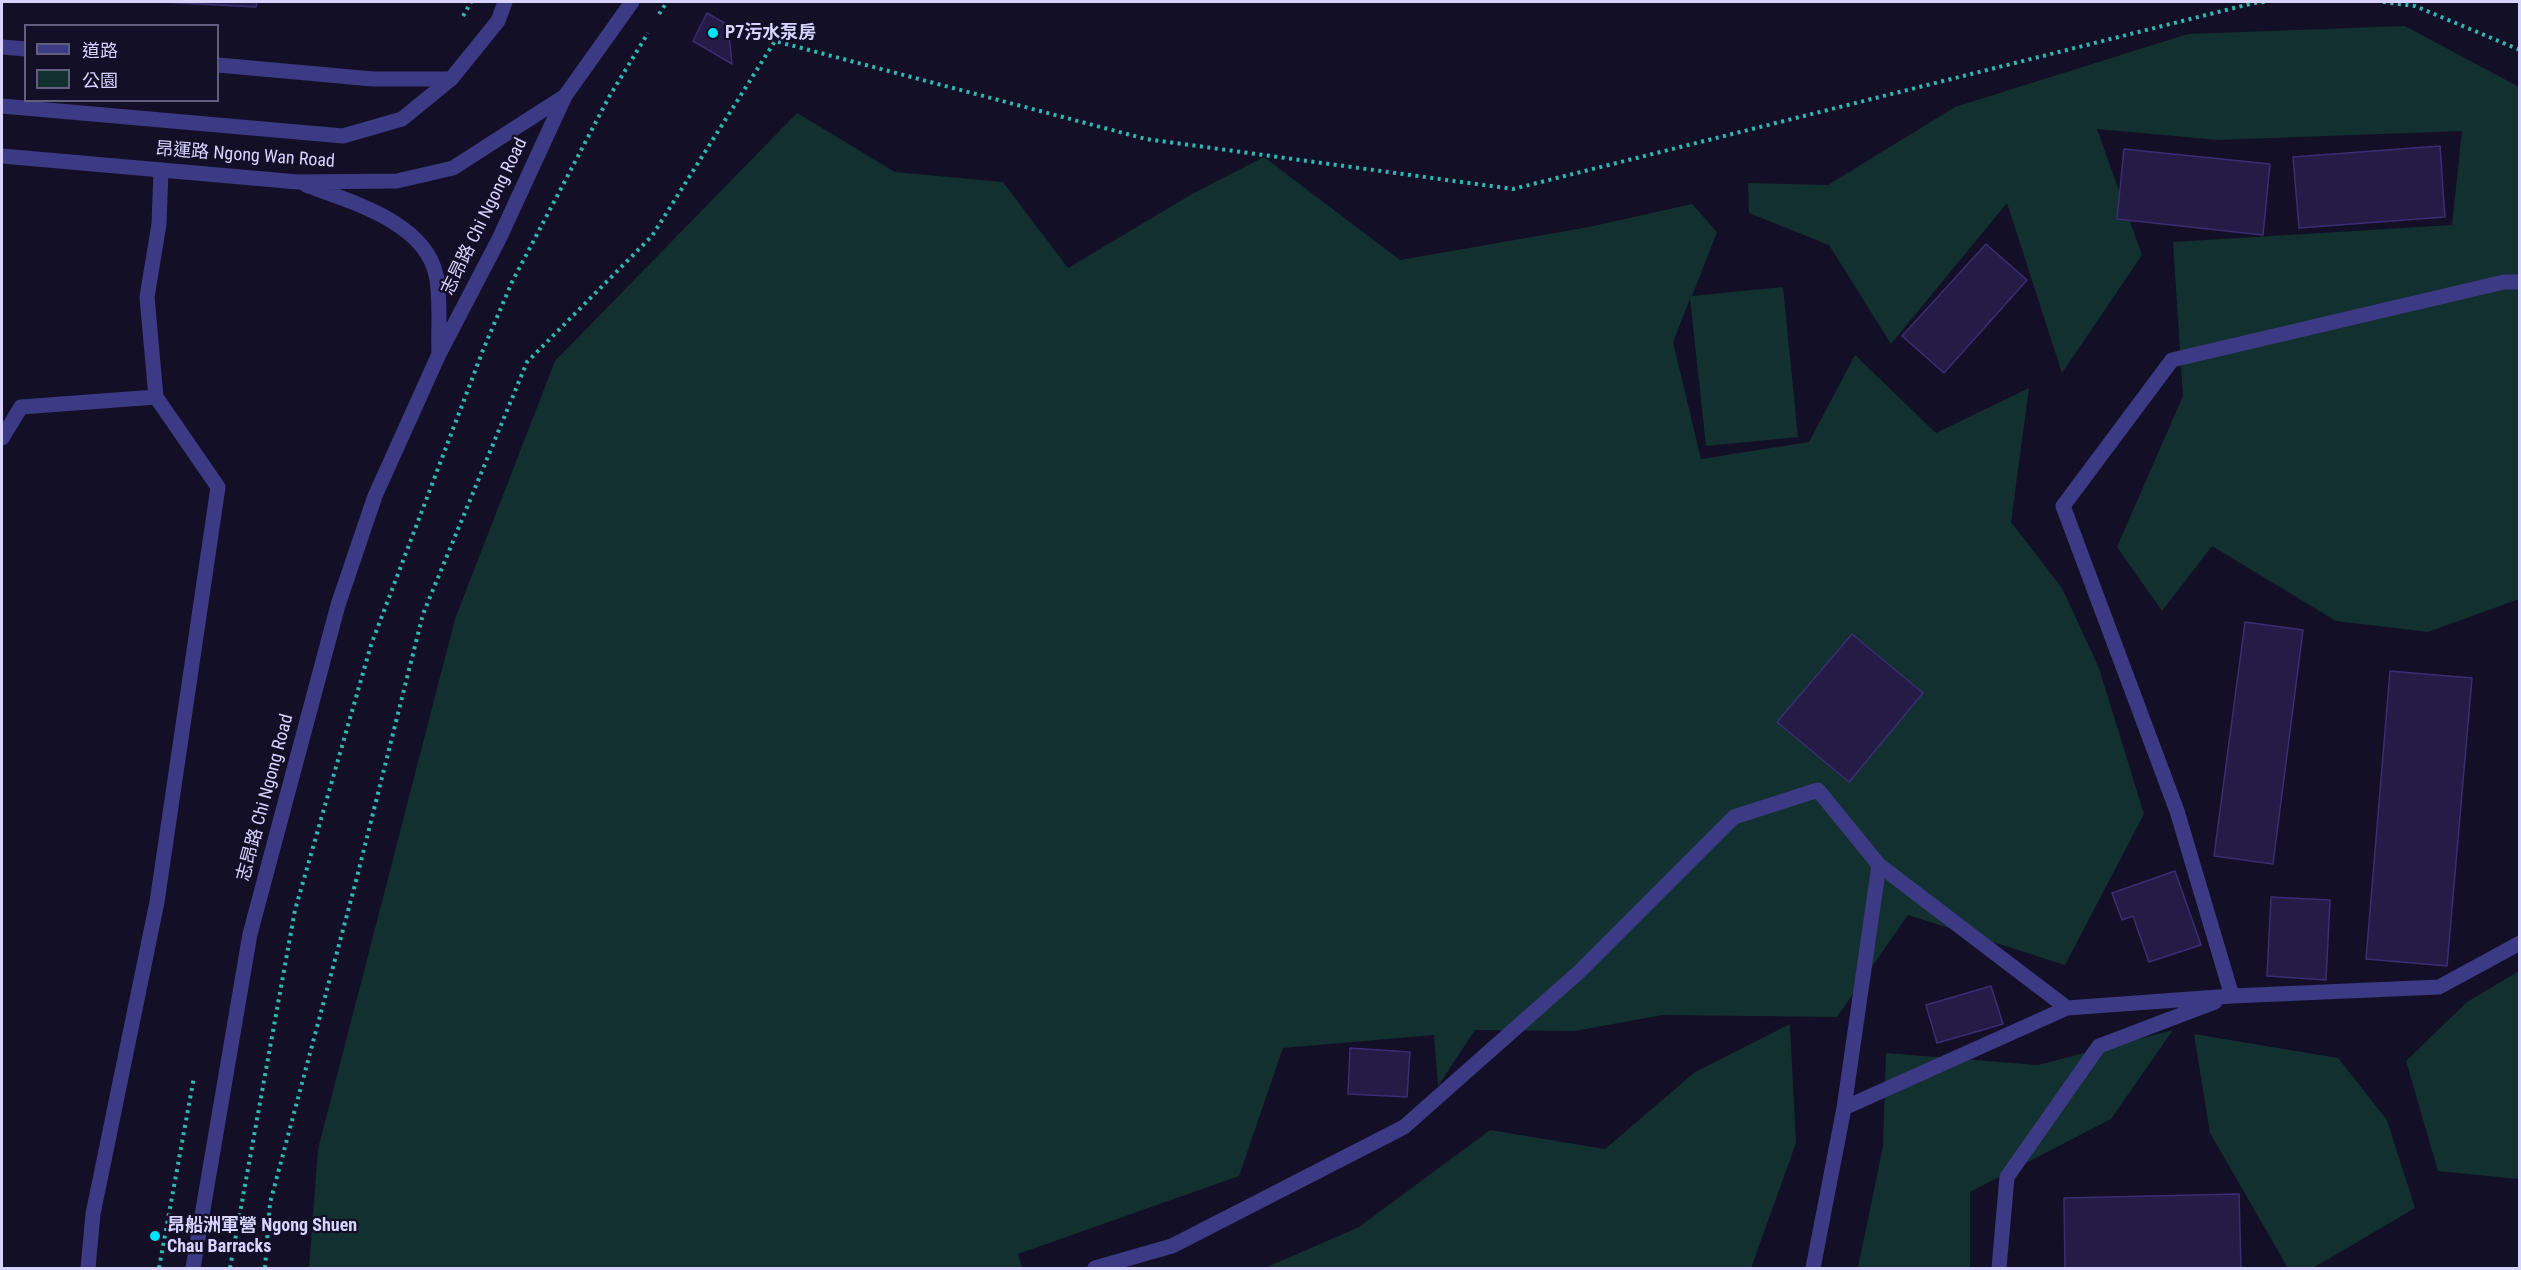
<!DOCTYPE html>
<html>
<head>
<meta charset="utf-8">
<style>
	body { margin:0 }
	#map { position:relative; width:2521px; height:1270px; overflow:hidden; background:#130f26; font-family:"Roboto Condensed","Noto Sans TC",sans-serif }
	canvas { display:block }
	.frame { position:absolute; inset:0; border:3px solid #d9d4ff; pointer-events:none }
	.legend { position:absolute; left:24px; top:24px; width:195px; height:78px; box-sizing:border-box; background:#130f26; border:2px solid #625e7d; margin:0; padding:8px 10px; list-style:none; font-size:18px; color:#d9d4ff }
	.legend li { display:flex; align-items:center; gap:12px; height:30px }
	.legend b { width:30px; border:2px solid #625e7d }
</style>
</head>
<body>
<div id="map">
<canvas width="2521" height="1270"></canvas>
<div class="frame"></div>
<ul class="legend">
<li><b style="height:8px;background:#3d3a85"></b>道路</li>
<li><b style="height:16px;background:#12302f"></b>公園</li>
</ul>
</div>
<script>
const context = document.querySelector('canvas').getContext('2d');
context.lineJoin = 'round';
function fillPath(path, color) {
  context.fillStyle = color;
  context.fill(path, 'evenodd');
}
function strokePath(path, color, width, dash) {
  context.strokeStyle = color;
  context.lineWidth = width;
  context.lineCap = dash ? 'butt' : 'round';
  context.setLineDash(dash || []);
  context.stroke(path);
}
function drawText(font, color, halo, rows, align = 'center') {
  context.font = font + ' "Roboto Condensed","Noto Sans TC",sans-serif';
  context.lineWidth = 4.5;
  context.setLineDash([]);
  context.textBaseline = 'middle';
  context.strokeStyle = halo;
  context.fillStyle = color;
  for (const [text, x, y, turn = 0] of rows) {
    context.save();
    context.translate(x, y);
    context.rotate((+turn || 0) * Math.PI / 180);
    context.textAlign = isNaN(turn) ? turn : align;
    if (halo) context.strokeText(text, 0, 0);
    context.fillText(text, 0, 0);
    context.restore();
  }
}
fillPath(new Path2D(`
	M2405,26l114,61v512l-91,33 -92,-11 -124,-75 -50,65 -45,-64 66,-151 -10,-154 279,-17 10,-94 -244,9 -121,-11 45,126 -80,118 -55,-170 -116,141 -62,-99 -80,-32 -1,-30 80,2 127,-78 233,-73z
	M797,113l98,59 108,10 65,86 124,-74 72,-37 136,103 189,-33 103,-23 25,28 -25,64 91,-9 15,150 -92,9 -16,-147 -17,43 28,117 108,-17 46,-87 81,78 93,-45 -18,134 51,66 37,80 45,146 -79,151 -157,-50 -71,102 -175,-2 -87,16 -100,-1 -37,56 -4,-51 -151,13 -44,128 -221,78 4,14h-713l9,-119 137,-530 100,-258z
	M2519,971v208l-81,-8 -32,-110 61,-59z
	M1790,1024l6,119 -45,125h-486l94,-41 131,-97 115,19 90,-77z
	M2173,1030l-62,89 -141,73v76h-112l25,-122 3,-93 152,12z
	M2194,1034l144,24 49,62 28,88 -102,60h-25l-78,-135z`), '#12302f');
const building = new Path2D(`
	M161,2h96l-1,5z
	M707,13l21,12 4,39 -39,-23z
	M2440,146l5,71 -146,11 -6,-71z
	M2124,149l146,15 -7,71 -146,-16z
	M1986,244l41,36 -83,93 -42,-37z
	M2245,622l58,8 -30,234 -59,-8z
	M1852,634l71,59 -74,89 -72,-60z
	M2390,671l82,7 -25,288 -81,-7z
	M2175,871l26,74 -52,17 -16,-46 -11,4 -10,-27z
	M2271,897l59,3 -4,80 -59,-4z
	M1991,986l12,38 -66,19 -11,-38z
	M1350,1048l60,4 -3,45 -59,-3z
	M2239,1194l2,74h-176l-1,-70z`);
fillPath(building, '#241b47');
strokePath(building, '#3b2d73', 1.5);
strokePath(new Path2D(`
	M2383,2l32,4 105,44
	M659,14l8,-12
	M463,16l8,-14
	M159,1268l35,-191
	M230,1268l65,-358 76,-265 112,-295 29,-68 97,-185 39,-64
	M265,1268l5,-65 86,-322 67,-267 104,-252 125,-126 123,-195 371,98 367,50 741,-186 12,-1`), '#2fb8b0', 4, [3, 4.5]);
strokePath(new Path2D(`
	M2,47l24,2
	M218,65l155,14h78
	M2520,282h-16l-332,78 -109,146 114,305 55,185 207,-9 81,-44
	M2,438l19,-31 135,-10
	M1844,1108l35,-243
	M88,1268l5,-54 64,-312 61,-415 -62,-90 -9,-100 12,-73 2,-54
	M1095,1268l77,-22 232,-119 175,-155 155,-155 84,-27 61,75 188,143
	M1813,1268l31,-160 223,-100 165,-12
	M1999,1268l8,-91 92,-131 116,-44`), '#3d3a85', 15);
strokePath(new Path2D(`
	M2,106l341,30 59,-17 49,-40 47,-58 7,-19
	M2,156l296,26 99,-1 56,-13 112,-72 67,-94
	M306,185c45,17 119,37 130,90 5,20 2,57 3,78
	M193,1268l57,-334 88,-329 37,-109 64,-142 60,-115 66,-143`), '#3d3a85', 15);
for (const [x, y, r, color] of [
	[713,33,6,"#00e5ff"],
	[155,1236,6,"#00e5ff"]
]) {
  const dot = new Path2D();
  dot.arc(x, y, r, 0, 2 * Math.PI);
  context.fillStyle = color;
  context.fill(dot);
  strokePath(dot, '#130f26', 2);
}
drawText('bold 18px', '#d9d4ff', '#130f26', [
	["P7污水泵房",725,33],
	["昂船洲軍營 Ngong Shuen",167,1226],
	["Chau Barracks",167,1247]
], 'left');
drawText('18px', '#d9d4ff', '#130f26', [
	["昂運路 Ngong Wan Road",245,156,4],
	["志昂路 Chi Ngong Road",485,217,-64],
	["志昂路 Chi Ngong Road",266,798,-75]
]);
</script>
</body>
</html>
